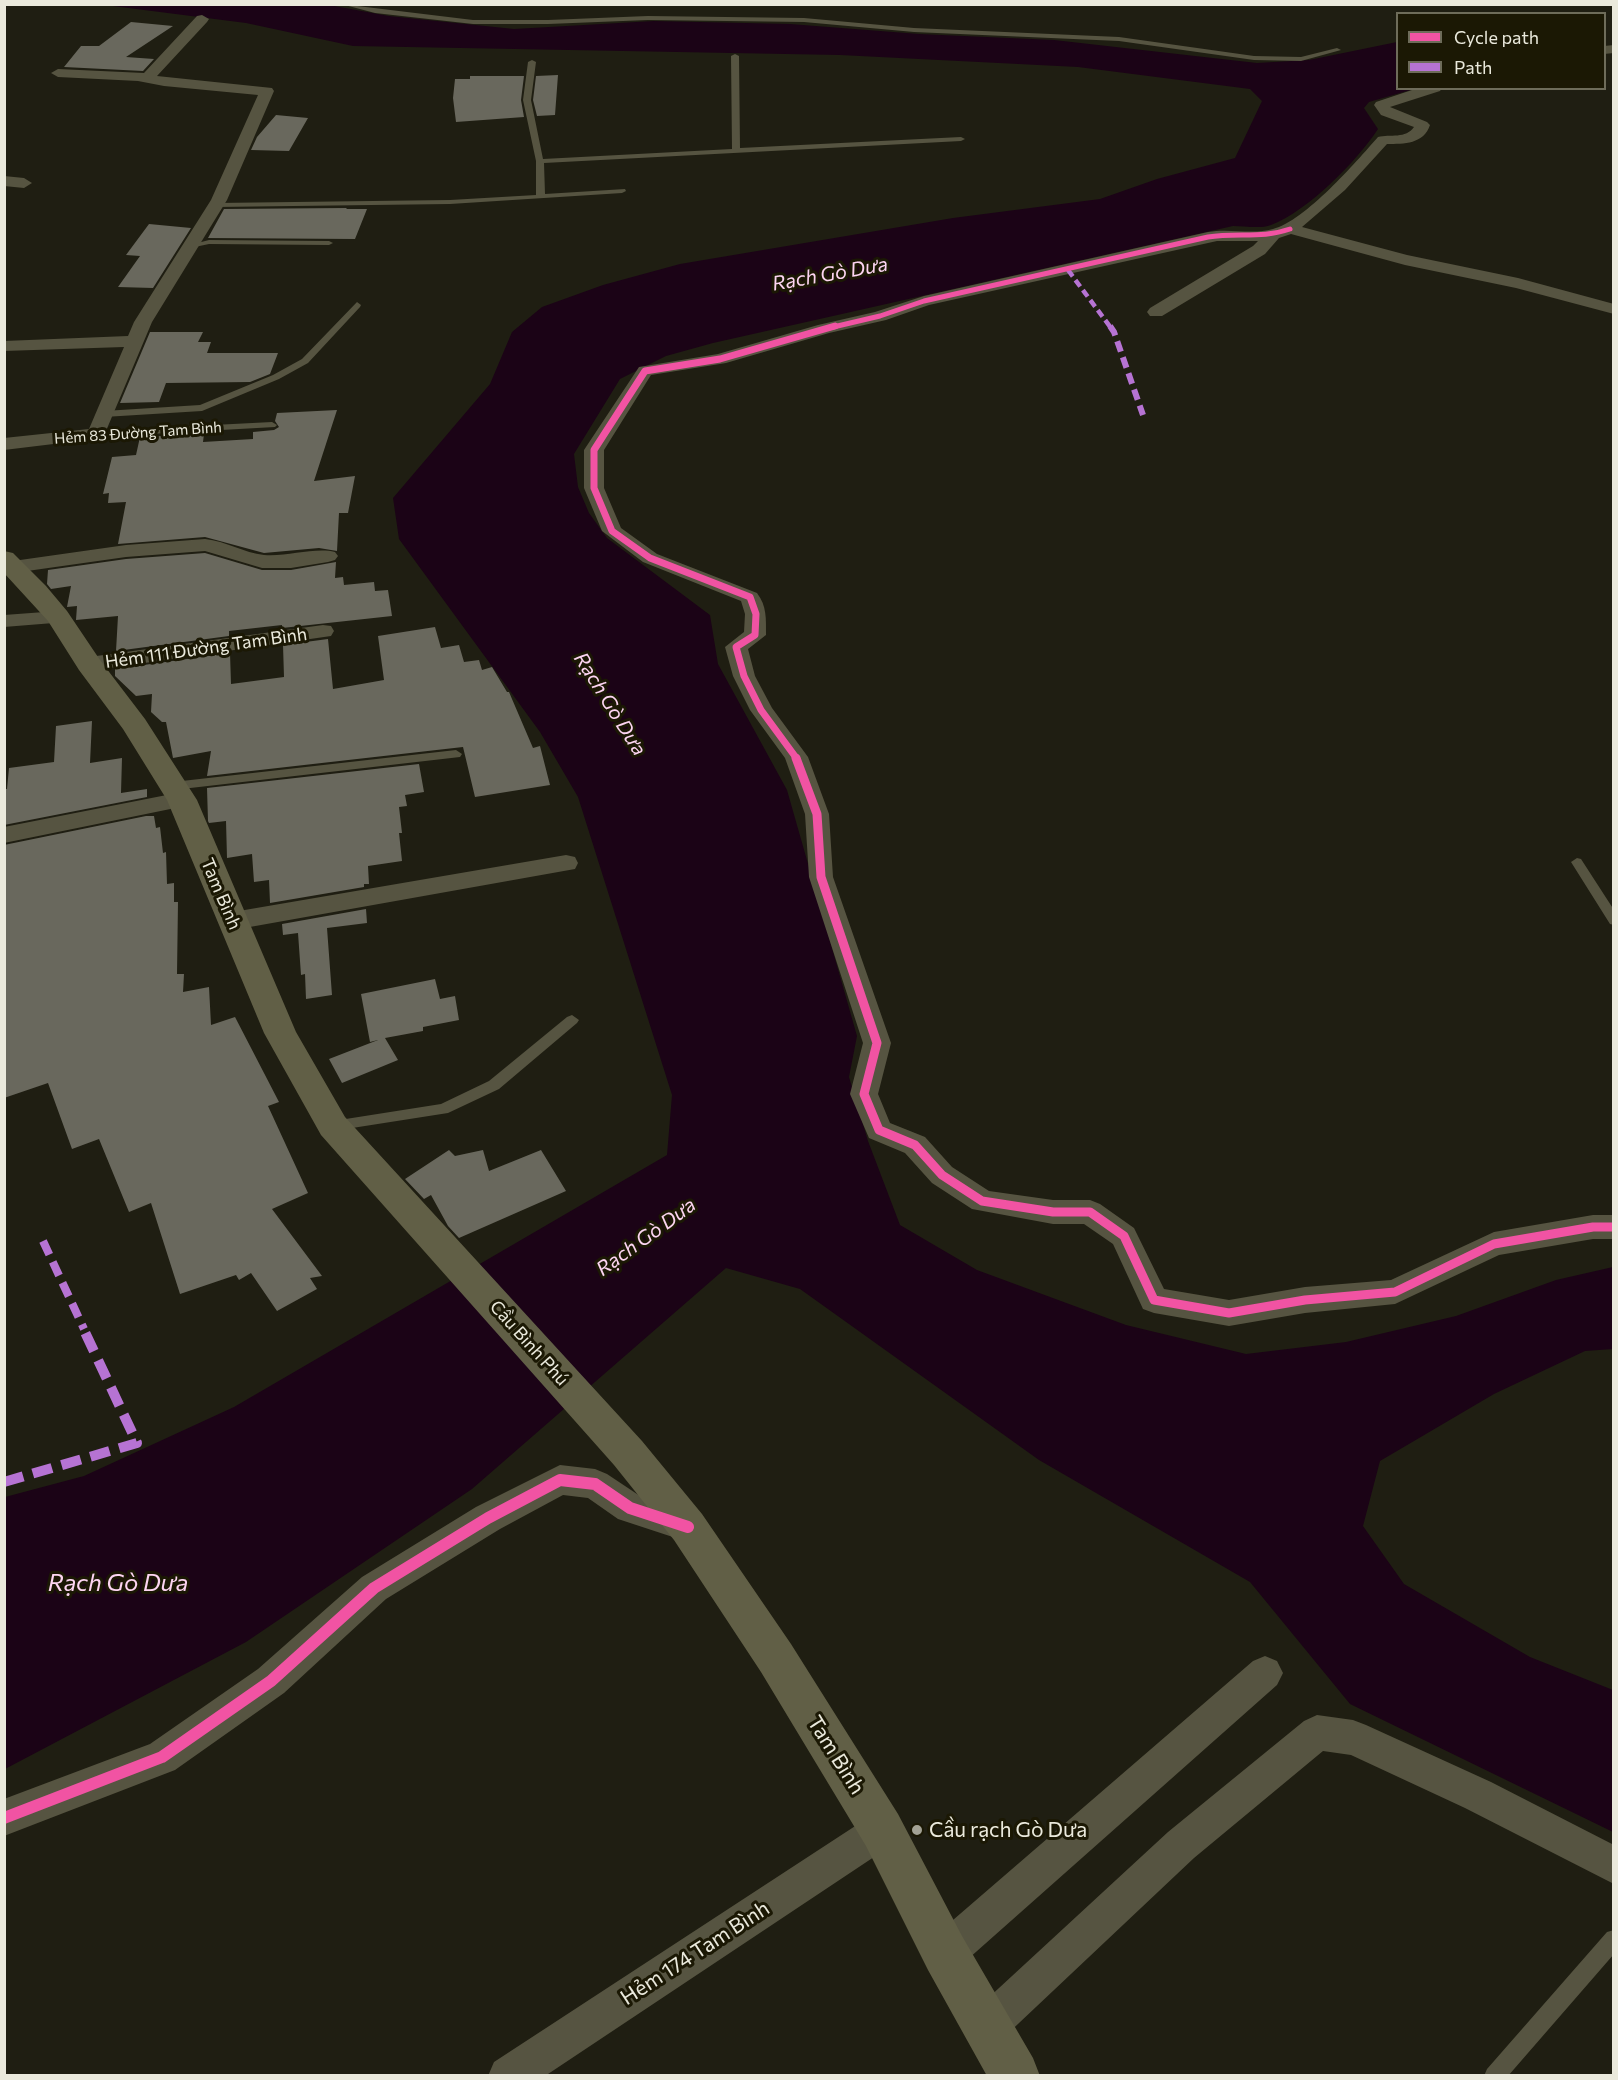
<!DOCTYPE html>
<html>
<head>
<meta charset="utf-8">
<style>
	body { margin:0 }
	#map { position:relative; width:1618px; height:2080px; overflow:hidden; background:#1f1e12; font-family:Commissioner,sans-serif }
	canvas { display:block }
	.frame { position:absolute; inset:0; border:6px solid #eae9dc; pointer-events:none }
	.legend { position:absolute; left:1396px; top:12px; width:210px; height:78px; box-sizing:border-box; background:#1b1804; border:2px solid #6e6c5a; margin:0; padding:8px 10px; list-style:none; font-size:18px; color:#eae9dc }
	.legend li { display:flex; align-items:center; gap:12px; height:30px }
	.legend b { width:30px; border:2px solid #6e6c5a }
</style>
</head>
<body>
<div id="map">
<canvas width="1618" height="2080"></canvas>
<div class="frame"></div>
<ul class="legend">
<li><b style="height:8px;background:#f153a3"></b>Cycle path</li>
<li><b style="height:8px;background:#b673d3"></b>Path</li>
</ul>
</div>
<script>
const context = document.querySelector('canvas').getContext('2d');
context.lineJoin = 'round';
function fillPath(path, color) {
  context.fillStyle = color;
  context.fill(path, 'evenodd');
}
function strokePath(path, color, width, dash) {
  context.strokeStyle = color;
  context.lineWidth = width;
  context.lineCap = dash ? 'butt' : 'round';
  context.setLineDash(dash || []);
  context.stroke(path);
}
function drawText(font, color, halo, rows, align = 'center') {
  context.font = font + ' Commissioner,sans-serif';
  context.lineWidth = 6;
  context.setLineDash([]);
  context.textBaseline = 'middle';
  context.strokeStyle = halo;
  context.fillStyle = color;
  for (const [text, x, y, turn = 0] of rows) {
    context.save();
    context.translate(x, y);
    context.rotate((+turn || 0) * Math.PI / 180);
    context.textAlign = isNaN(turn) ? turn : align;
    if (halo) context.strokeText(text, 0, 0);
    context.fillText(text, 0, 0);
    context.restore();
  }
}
fillPath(new Path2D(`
	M105,5h224l60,11 125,13 140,-8 136,3 129,10 135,6 203,23 52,-3 88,-18 1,46 16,1 -45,13 -5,6 14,21c-21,32 -70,82 -107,96 -10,4 -27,1 -38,1l-520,117 -47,13 -46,23 -46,75 4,33 11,26 18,25 103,77 8,49 69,126 70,246 -8,41 19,64 32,84 77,45 149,55 120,29 100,-12 110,-26 100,-36 57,-13v82l-28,2 -91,43 -114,67 -17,65 41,58 126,73 83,33v142l-263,-128 -100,-122 -211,-122 -239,-171 -74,-21 -254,221 -226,153 -241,127v-272l79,-21 150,-69 433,-252 5,-60 -94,-298 -38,-65 -141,-193 -6,-41 97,-114 22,-52 30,-25 61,-22 77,-21 273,-46 147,-19 57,-20 78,-21 27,-57 -12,-12 -172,-22 -238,-12 -487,-9 -107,-23z`), '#1b0316');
fillPath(new Path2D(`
	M131,22l42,4 -47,31 28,2 -11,12 -79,-4 17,-21h18z
	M558,75l-3,40 -18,1 -4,-16 3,-24z
	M470,76h54l-3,24 3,17 -68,5 -3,-24 2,-19h15z
	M276,115l32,3 -19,33 -38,-1 6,-13z
	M347,208l-1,1h21l-12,30 -147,-1 16,-29z
	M149,224l42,4 -38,60 -35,-1 22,-31 -14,-1z
	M150,332h53l-5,10h13l-4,11h71l-8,21 -20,8 -84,1 -7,19 -39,1z
	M337,410l-23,71 41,-5 -7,37h-9l-2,38 -18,-3 -55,5 -59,-16 -87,7 8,-42 -18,1 1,-10 -6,1 9,-37 24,-2 4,-18 64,-3 -1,8 50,-3v-7l21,-2 5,-3 -4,-6 2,-8z
	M205,553l57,17h29l45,-8 -1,16 8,-1 1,8 30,-3 1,9 13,-1 4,26 -110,12v-3l-53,6v5l-113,15 2,-35 -42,4 1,-14 -10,1 4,-21 -20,3 -4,-5 1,-14 78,-11z
	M435,627l6,21 18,-3 5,17 15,-2 3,10 10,-3 15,25h2l24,56 7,-2 10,39 -75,12 -12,-50 -256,29 4,-25 -38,7 -7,-36h-4l-11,-10 1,-18 -16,2 -21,-20v-7l115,-16 1,31 53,-7 -1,-32 45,-6 5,50 51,-9 -6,-44z
	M92,721l-2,42 32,-5 -1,35 26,-4v8l-143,28v-36h3l2,-21 45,-6 2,-36z
	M419,764l5,28 -19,3 2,11 -8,1 3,26h-3l3,28 -34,5 1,18h-5v3l-94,16 -1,-23 -15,2 -2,-28 -25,4 -1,-37 -17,2 -1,-2 -1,-33z
	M146,816h8l2,12 4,-1 3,26 3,-1 1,32 7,-1v19h4l-1,72h7l-1,18 26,-5 2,38 24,-8 44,85 -11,4 40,87 -36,16 50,67 -12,2 7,11 -40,22 -26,-38 -12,7 -3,-5 -56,19 -29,-91 -22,9 -30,-73 -27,10 -24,-66 -44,15v-253z
	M366,909l1,14 -40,5 5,67 -26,4 -1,-25 -4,1 -3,-42 -15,2 -1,-11z
	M435,979l5,20 15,-3 4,24 -36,7v4l-38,7 13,22 -56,23 -13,-24 49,-19 -8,2 -9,-48z
	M449,1150l6,6 28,-6 6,21 52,-21 25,41 -107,47 -11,-12 -17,-31 -7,4 -19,-20z`), '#69685d');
fillPath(new Path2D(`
	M341,4l132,16h75l100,-4 156,2 110,10 205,9 135,19 47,1 36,-9 4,2 -40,11 -47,-1 -135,-19 -205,-9 -110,-10 -156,-2 -100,4h-75l-98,-11z
	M735,54l4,2 1,92 221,-11 4,2 -4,2 -417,22 1,31 80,-5 1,2 -4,2 -172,11 -234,3 -4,-2 4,-2 234,-3 86,-5v-34l-13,-61 5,-38 4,-2 4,2 -5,38 12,59 189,-10 -1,-93z
	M209,240l120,1 4,2 -4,2 -120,-1 -19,4 -4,-2z
	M357,302l4,3 -1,2 -52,56 -29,16 -77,32 -98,6 -5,-3 5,-3 96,-6 73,-30 29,-16z
	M272,422l5,3 -2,2 -179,10 -5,-3 5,-3z
	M456,750l6,4 -2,3 -287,33 -6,-4 6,-4z
	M1577,858l4,1 33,51v15l-4,-1 -39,-62z
	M572,1015l7,5 -2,3 -78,66 -51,24 -115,18 -5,-1 -2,-4 2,-4 5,-1 108,-17 48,-23 78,-64z
	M1614,1930v24l-106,122h-24l3,-7 120,-137z`), '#565441');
fillPath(new Path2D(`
	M202,15l7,4 -2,3 -50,54 115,12 2,3 -47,109 -75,122 -49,116 -99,12v-12l85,-9 35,-82 -120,4v-10l124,-5 6,-14 77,-122 47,-105 -94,-9 -26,-5 -80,-4 -7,-4 7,-4 86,4 53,-57z
	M1614,45v8l-10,1v-8z
	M1418,88h24l-2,3 -50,16 37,15 3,3c-6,19 -26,19 -43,19l-42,46 -43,37 105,28 111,23 96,26v10l-98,-26 -111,-23 -114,-31 -12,4 -14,16 -103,62h-12l-3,-4 3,-4 103,-62 5,-5h-41l-288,64 -43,15 -57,13 -103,30 -75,12 -47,75v38l17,40 36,26 100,39c10,13 9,26 9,42l-18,14 7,27 17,32 36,49 21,57 4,63 58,166 -13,51 12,29 35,14 27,30 37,24 64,9h37l10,4 34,24 30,61 65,11 76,-13 86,-7 103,-48 99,-17h21v24h-21l-94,16 -104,49 -90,9 -76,13 -75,-13 -11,-4 -30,-65 -29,-20h-31l-81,-15 -40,-26 -27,-30 -36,-15 -19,-44 13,-51 -54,-166 -4,-63 -20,-56 -35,-48 -17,-34 -8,-29 19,-15 1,-18 -4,-13 -98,-39 -41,-31 -18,-43v-38l55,-83 79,-13 100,-29 57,-13 49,-16 284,-64c22,-4 44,3 65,-3 32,-8 83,-67 105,-92 12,-3 28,2 36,-10l-33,-12 -7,-10 2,-3z
	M4,176l20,2 8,5 -8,5 -20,-2z
	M205,539c21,2 39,14 59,16 23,2 51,-8 71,-3l3,4 -3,4 -7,2 -37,6h-29l-57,-17 -79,6 -113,16 -9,-3 2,-7 7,-2 113,-16z
	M58,611l8,1 3,5 -3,5 -62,5v-12z
	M323,625l8,1 3,5 -3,5 -242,35 -8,-2 -3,-5 3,-5 8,-2z
	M182,792l8,3 4,5 -4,5 -186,38v-16z
	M566,855l9,2 3,6 -3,6 -342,61 -9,-3 -4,-6 4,-6 9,-3z
	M560,1465l35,4 12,5 33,22 60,20 5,11 -5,11 -12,4 -70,-23 -30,-21 -25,-3 -63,34 -114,70 -102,94 -109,77 -171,66v-37l146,-55 108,-75 104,-92 114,-70z
	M1265,1656l12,5 6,12 -6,12 -318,282 -14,5 -14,-5 -5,-14 5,-14 322,-278z
	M1317,1715l36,5 13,5 125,57 123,63v39l-149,-76 -114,-53 -28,-4 -129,107 -193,182 -14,6 -14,-6 -6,-14 6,-14 195,-180 136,-111z
	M882,1811l13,6 6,13 -6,13 -350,233h-57l6,-14 375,-245z`), '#565441');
fillPath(new Path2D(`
	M4,551l9,2 33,33 21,25 33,49 45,59 52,81 99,232 49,85 297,324 60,73 89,130 107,170 64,122 71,122 7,18h-53l-59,-106 -62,-124 -105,-174 -87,-132 -60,-75 -293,-330 -57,-102 -97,-233 -44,-71 -44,-59 -31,-49 -44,-48z`), '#615f46');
strokePath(new Path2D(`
	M1068,270l43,58`), '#b673d3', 4.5, [8, 4.5]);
strokePath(new Path2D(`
	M1110,326l4,6 29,83`), '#b673d3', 6, [11, 6]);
strokePath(new Path2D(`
	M43,1241l41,88`), '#b673d3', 8, [15, 8]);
strokePath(new Path2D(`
	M4,1482l133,-39 -54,-115`), '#b673d3', 10, [20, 10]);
strokePath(new Path2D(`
	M829,328l51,-12 44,-15 284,-64c28,-5 54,2 82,-8`), '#f153a3', 5);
strokePath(new Path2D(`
	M797,759l-36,-49 -17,-34 -8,-29 19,-12 1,-21 -6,-17 -100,-39 -38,-27 -18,-43v-38l51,-79 75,-12 115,-33`), '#f153a3', 7);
strokePath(new Path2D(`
	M796,758l21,56 4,63 56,166 -13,51 15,36 36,15 27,30 40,26 71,11h37l34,24 30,64 75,13 76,-13 90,-8 99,-48 99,-17h21`), '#f153a3', 9);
strokePath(new Path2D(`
	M4,1818l158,-61 109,-76 103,-93 114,-70 72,-38 35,4 35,24 58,19`), '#f153a3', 12);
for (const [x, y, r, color] of [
	[917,1830,6,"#a3a295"]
]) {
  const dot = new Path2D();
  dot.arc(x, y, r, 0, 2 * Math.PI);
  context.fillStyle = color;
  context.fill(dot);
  strokePath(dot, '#1b1804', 2);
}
drawText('15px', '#eae9dc', '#1b1804', [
	["Hẻm 83 Đường Tam Bình",138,433,-4]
]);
drawText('18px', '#eae9dc', '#1b1804', [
	["Hẻm 111 Đường Tam Bình",206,648,-8],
	["Tam Bình",221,894,67],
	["Cầu Bình Phú",529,1343,48]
]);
drawText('italic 20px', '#fdd5f2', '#1b1804', [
	["Rạch Gò Dưa",830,274,-10],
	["Rạch Gò Dưa",610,704,58],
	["Rạch Gò Dưa",646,1237,-36]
]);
drawText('21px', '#eae9dc', '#1b1804', [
	["Tam Bình",836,1755,58],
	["Hẻm 174 Tam Bình",695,1953,-33]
]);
drawText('21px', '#eae9dc', '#1b1804', [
	["Cầu rạch Gò Dưa",929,1830]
], 'left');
drawText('italic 24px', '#fdd5f2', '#1b1804', [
	["Rạch Gò Dưa",118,1583]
]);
</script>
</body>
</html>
